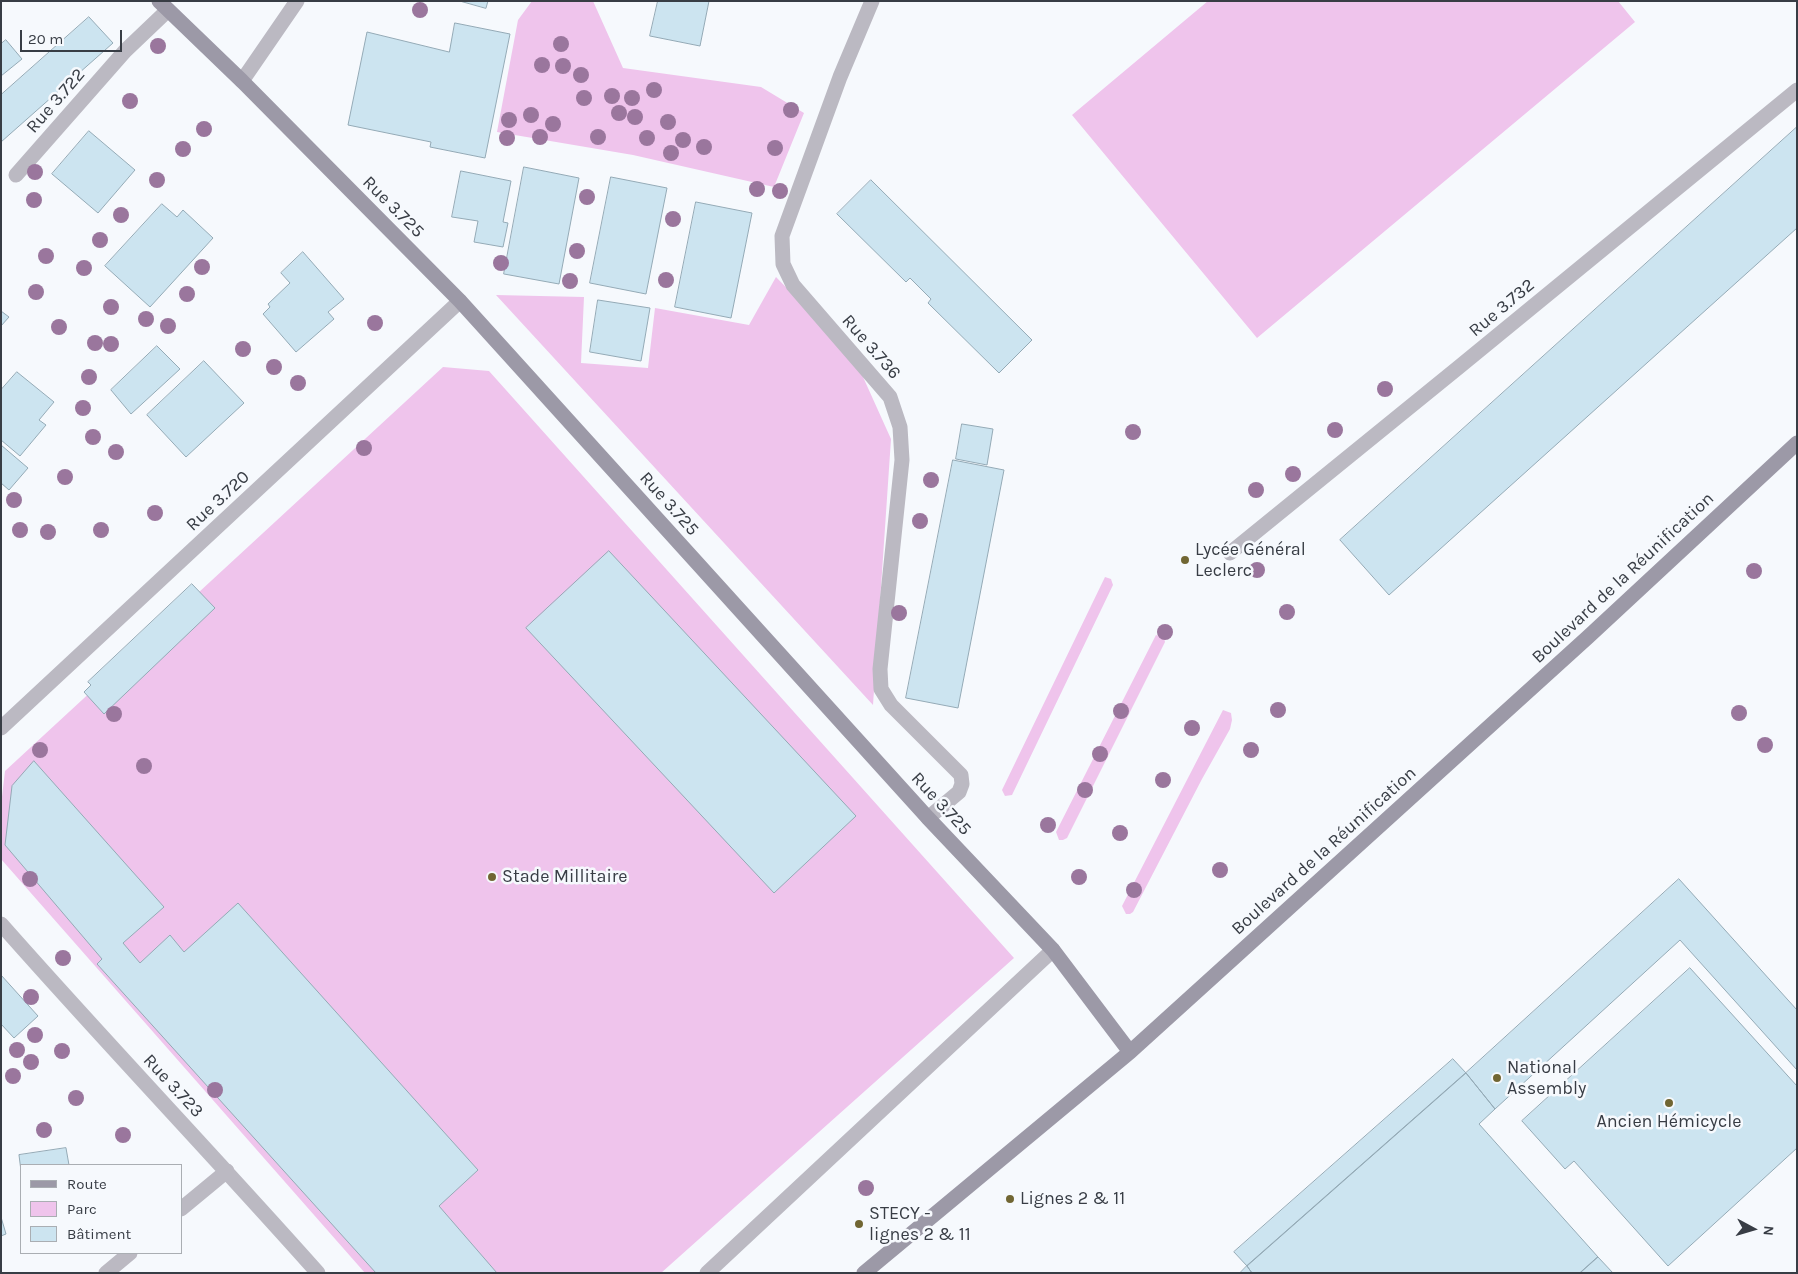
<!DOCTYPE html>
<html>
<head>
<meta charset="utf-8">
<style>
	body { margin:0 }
	#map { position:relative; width:1798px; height:1274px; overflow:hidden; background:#f6f9fd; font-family:Karla,sans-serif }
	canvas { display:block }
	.frame { position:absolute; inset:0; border:2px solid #383d45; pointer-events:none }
	.legend { position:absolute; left:20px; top:1164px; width:162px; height:90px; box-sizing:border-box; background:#f6f9fd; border:1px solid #aaaeb3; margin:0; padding:6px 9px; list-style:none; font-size:15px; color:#383d45 }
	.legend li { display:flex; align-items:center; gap:10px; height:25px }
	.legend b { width:25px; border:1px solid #aaaeb3 }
	.north { position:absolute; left:1728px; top:1204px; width:50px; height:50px; -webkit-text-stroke:4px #f6f9fd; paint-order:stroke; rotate:96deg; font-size:14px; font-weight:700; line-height:20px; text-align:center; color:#383d45 }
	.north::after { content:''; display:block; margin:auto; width:18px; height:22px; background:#383d45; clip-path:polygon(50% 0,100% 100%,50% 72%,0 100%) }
	.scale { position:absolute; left:20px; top:30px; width:102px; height:22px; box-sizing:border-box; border:2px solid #383d45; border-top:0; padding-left:6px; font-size:15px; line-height:18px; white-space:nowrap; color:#383d45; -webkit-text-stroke:4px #f6f9fd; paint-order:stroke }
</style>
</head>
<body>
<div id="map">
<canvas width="1798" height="1274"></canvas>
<div class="frame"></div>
<ul class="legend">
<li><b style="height:6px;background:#9c99a7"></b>Route</li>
<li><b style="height:14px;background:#efc4ec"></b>Parc</li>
<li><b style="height:14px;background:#cce4f0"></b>Bâtiment</li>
</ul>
<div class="north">N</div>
<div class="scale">20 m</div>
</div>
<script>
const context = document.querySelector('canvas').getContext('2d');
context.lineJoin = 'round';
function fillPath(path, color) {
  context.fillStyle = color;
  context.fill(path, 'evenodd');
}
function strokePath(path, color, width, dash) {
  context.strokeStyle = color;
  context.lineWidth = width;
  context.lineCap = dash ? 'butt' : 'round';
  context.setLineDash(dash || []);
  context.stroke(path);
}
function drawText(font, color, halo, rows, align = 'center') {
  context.font = font + ' Karla,sans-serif';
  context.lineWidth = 5;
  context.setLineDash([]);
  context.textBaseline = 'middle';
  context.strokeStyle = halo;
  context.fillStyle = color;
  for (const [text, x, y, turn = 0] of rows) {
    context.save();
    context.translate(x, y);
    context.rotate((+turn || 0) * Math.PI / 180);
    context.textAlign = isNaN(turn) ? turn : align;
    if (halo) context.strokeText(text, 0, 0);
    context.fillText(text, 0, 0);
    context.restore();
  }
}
fillPath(new Path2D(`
	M532,1h61l30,67 138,19 43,26 -30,74 -141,-32 -136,-23 21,-112z
	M1208,1h410l17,21 -378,316 -185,-223z
	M776,277l78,80 37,82 -18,266 -377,-410 88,2 -3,66 67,5 7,-60 94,17z
	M443,367l46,4 525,587 -353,315h-296l-364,-414v-54l4,-34z
	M1105,577l6,2 2,6 -101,210 -7,1 -3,-6z
	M1156,635l8,3 1,4 -98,196 -4,2h-4l-3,-8z
	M1223,710l8,3 1,7 -2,9 -28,50 -69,133 -3,2h-4l-4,-8z`), '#efc4ec');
const building = new Path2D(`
	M460,1h28l-2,7z
	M658,1h51l-9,45 -50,-10z
	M89,17l24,26 -112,99v-47z
	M455,23l55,11 -25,124 -55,-11 1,-5 -83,-17 19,-93 82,20z
	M6,40l16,19 -21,17v-32z
	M1797,127v101l-408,367 -49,-55z
	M89,131l46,39 -37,43 -46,-39z
	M524,167l55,11 -20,106 -55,-10z
	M461,171l50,10 -8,41 5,1 -5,24 -29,-5 4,-21 -26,-4z
	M611,177l56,11 -21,106 -56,-11z
	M871,180l161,160 -33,33 -71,-70 3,-4 -21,-21 -4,4 -69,-68z
	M696,202l56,11 -21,105 -56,-11z
	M162,204l15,13 6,-7 30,28 -63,69 -45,-41z
	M303,252l41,47 -16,13 6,7 -38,33 -33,-38 7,-7 -2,-3 22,-21 -9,-10z
	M598,300l52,8 -9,53 -51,-9z
	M1,311l8,6 -8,9z
	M157,346l23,23 -49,45 -20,-24z
	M204,361l40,42 -58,54 -39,-42z
	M17,372l37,30 -15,18 7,5 -26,31 -19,-16v-50z
	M962,424l31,5 -6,36 -31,-6z
	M1,445l27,23 -19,22 -8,-7z
	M953,460l51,10 -46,238 -52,-10z
	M609,551l247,265 -82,77 -248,-265z
	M192,584l23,24 -111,106 -20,-22 7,-7 -3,-3z
	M34,761l130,146 -41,36 17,20 30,-28 14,17 54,-49 240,267 -39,36 58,67h-121l-279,-309 5,-5 -97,-114 7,-59z
	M1679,879l118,131v60l-117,-130 -185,169 -29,-36z
	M1690,968l107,118v62l-129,118 -94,-105 -9,8 -43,-48z
	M1,975l37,41 -24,22 -13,-14z
	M1453,1059l13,14 -219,193 -13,-14z
	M1466,1073l29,36 -16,15 119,133 -18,16h-328l-5,-7z
	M66,1148l3,17h-48v6l-2,-16z
	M1,1217l5,17 -5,2z
	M1598,1257l15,16h-33z
	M1247,1266l5,7h-12z`);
fillPath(building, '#cce4f0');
strokePath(building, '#94aab6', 1);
strokePath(new Path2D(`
	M872,1l-32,76 -58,159 1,28 10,21 97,112 10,30 2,33 -22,209 1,20 10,16 70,70 1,9 -3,8 -31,26
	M1230,553l229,-186 338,-277
	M707,1273l346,-323`), '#bbb9c2', 15);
strokePath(new Path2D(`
	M242,81l55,-80
	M16,175l109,-124 43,-41
	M1,728l459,-427
	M1,924c104,118 213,232 317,349
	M181,1209l46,-38
	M106,1273l24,-20`), '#bbb9c2', 15);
strokePath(new Path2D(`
	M159,1l83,80 218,220 468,517 125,132 77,102
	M864,1273l266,-221 458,-415 209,-194`), '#9c99a7', 15);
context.fillStyle = '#9a769d';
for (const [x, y] of [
	[420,10],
	[561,44],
	[158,46],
	[542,65],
	[563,66],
	[581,75],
	[654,90],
	[612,96],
	[584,98],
	[632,98],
	[130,101],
	[791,110],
	[619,113],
	[531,115],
	[635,117],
	[509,120],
	[668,122],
	[553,124],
	[204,129],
	[540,137],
	[598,137],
	[507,138],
	[647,138],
	[683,140],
	[704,147],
	[775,148],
	[183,149],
	[671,153],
	[35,172],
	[157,180],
	[757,189],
	[780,191],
	[587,197],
	[34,200],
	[121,215],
	[673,219],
	[100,240],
	[577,251],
	[46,256],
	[501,263],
	[202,267],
	[84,268],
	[666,280],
	[570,281],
	[36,292],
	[187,294],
	[111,307],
	[146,319],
	[375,323],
	[168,326],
	[59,327],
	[95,343],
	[111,344],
	[243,349],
	[274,367],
	[89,377],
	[298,383],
	[1385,389],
	[83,408],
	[1335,430],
	[1133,432],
	[93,437],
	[364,448],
	[116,452],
	[1293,474],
	[65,477],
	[931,480],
	[1256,490],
	[14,500],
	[155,513],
	[920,521],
	[20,530],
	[101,530],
	[48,532],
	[1257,570],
	[1754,571],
	[1287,612],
	[899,613],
	[1165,632],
	[1278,710],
	[1121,711],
	[1739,713],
	[114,714],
	[1192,728],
	[1765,745],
	[40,750],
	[1251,750],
	[1100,754],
	[144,766],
	[1163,780],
	[1085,790],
	[1048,825],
	[1120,833],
	[1220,870],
	[1079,877],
	[30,879],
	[1134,890],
	[63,958],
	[31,997],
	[35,1035],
	[17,1050],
	[62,1051],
	[31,1062],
	[13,1076],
	[215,1090],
	[76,1098],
	[44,1130],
	[123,1135],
	[866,1188]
]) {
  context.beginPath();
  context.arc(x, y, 8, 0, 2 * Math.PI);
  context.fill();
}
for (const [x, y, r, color] of [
	[1185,560,5,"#716633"],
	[492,877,5,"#716633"],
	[1497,1078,5,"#716633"],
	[1669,1103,5,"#716633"],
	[1010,1199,5,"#716633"],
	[859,1224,5,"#716633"]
]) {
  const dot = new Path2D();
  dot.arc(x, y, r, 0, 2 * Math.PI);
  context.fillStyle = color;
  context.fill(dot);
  strokePath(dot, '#f6f9fd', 2);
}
drawText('18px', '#383d45', '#f6f9fd', [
	["Rue 3.722",56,101,-49],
	["Rue 3.725",393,207,45],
	["Rue 3.732",1502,308,-40],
	["Rue 3.736",871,347,49],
	["Rue 3.720",218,501,-43],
	["Rue 3.725",669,504,48],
	["Boulevard de la Réunification",1623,578,-43],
	["Rue 3.725",941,804,47],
	["Boulevard de la Réunification",1324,851,-42],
	["Rue 3.723",173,1086,47]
]);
drawText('18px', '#383d45', '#f6f9fd', [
	["Lycée Général",1195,550],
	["Leclerc",1195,571],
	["Stade Millitaire",502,877],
	["National",1507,1068],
	["Assembly",1507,1089],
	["Ancien Hémicycle",1669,1122,"center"],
	["Lignes 2 & 11",1020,1199],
	["STECY -",869,1214],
	["lignes 2 & 11",869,1235]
], 'left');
</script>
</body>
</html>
